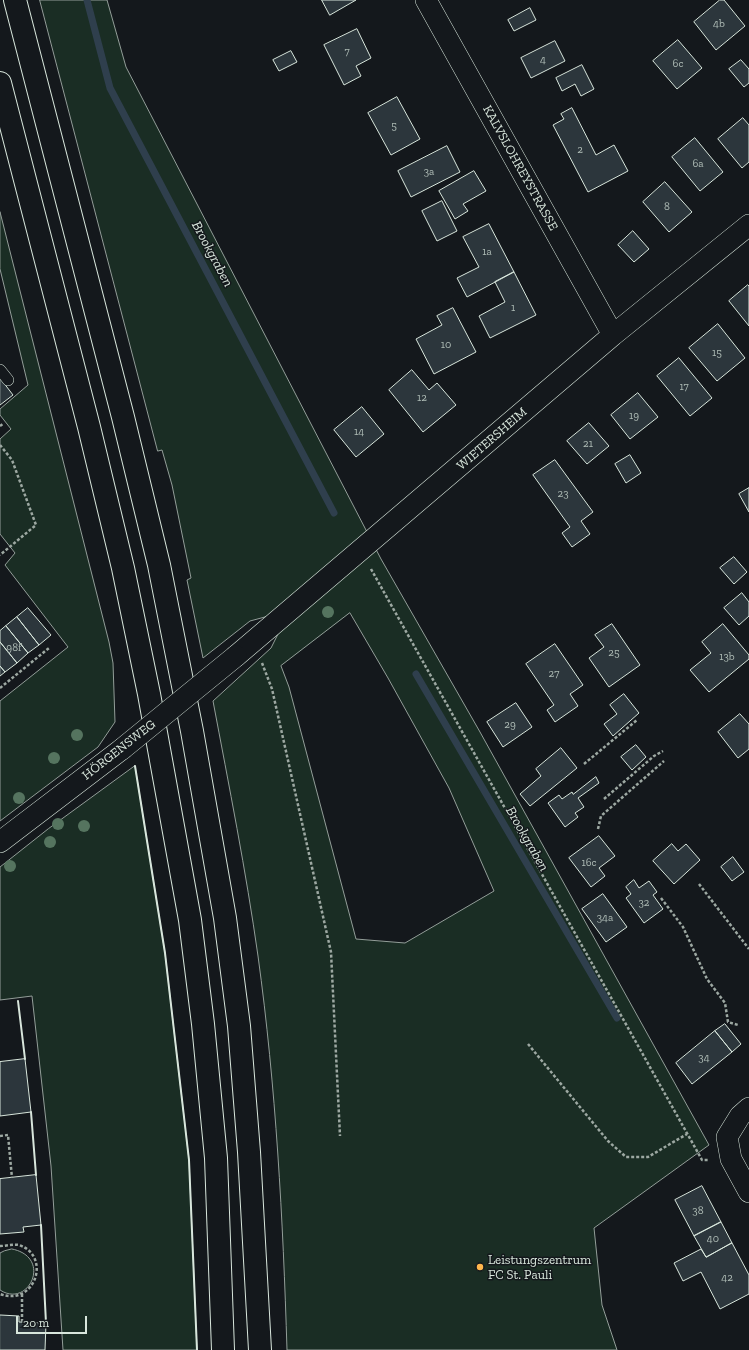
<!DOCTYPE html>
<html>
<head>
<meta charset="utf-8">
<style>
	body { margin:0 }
	#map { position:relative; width:749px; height:1350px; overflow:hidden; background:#14181c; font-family:"Zilla Slab",serif }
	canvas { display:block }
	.scale { position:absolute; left:16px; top:1316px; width:71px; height:18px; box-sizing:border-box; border:2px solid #d8e6dc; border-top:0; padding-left:5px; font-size:12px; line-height:14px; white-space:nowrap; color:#d8e6dc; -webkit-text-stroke:3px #14181c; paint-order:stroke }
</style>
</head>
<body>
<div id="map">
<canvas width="749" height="1350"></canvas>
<div class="scale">20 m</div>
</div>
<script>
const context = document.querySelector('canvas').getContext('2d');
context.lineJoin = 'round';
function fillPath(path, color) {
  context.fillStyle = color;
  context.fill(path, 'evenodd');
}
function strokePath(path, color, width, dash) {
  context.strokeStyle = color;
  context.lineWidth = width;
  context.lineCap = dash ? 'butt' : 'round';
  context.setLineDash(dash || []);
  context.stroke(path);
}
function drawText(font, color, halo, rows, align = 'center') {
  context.font = font + ' "Zilla Slab",serif';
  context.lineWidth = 3;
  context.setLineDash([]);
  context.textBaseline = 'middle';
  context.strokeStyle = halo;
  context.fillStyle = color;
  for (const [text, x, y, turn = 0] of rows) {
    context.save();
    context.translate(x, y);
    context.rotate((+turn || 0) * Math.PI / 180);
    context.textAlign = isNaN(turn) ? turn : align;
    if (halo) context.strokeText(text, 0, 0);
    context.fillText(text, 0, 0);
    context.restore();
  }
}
const green = new Path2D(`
	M40,0h67l19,67 255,492 99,173 229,413 -115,83 8,77 15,45h-330c-4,-131 -11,-263 -29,-394 -12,-85 -29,-170 -45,-255l58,-53 12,-24 -7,-10 -26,7 -47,37 -16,-78 4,-2 -19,-93 -10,-35 -4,1zM350,613l38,65 61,110 45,103 -89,52 -49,-4 -67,-252 -8,-21z
	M0,212l109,430 4,21 2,59 -17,25 -98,74v-120l68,-54 -63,-82 10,-12 -15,-19v-95l11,-10 -11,-14v-6l28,-24 -28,-116z
	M135,766l30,187 24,207 8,190h-134l-12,-184 -19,-170 -32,4v-133l48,-38z
	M12,1249c41,8 17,60 -12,41v-37l4,-2z`);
fillPath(green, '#1a2d24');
strokePath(green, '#939e99', 1);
strokePath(new Path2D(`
	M87,0l23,88 224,425
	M416,674l201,344`), '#2f3f4d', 7);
const building = new Path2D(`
	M322,0h34l-26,15z
	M720,0h4l21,26 -29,24 -22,-28z
	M530,8l6,12 -22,11 -6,-11z
	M357,29l14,29 -15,8 5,10 -17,9 -20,-40z
	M678,40l24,28 -25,21 -24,-28z
	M555,41l10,20 -34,17 -10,-20z
	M291,51l6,11 -18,9 -6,-11z
	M741,60l8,9v14l-5,4 -15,-18z
	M582,65l12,24 -13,7 -6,-12 -13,7 -6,-13z
	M397,97l23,42 -29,16 -23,-42z
	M572,108l24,47 18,-10 14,26 -40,21 -35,-67 11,-6 -3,-5z
	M743,118l6,7v37l-7,6 -24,-29z
	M695,138l28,34 -23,19 -28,-34z
	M447,146l13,26 -49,25 -13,-26z
	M474,171l12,20 -23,13 5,7 -13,8 -16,-28z
	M665,182l27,30 -23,20 -26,-30z
	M442,201l15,30 -20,10 -15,-30z
	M489,224l25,48 -47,25 -10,-19 22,-11 -16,-30z
	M633,231l16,18 -15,13 -16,-17z
	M514,272l22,43 -46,23 -11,-22 26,-14 -10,-20z
	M748,285l1,1v40l-20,-25z
	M453,308l23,44 -42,22 -18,-35 26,-14 -5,-9z
	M718,324l27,34 -28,23 -28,-33z
	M679,358l33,40 -22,18 -33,-40z
	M412,370l17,20 8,-7 19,22 -33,27 -34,-42z
	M0,378l13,17 -13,10z
	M638,393l20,24 -28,22 -19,-24z
	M362,407l22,27 -28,23 -22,-27z
	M589,423l20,23 -22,18 -20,-23z
	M630,455l11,18 -15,10 -11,-19z
	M555,460l38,52 -12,9 9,13 -18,13 -10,-14 8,-6 -37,-52z
	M749,488v24l-10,-18z
	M734,557l13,15 -13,12 -14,-16z
	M742,593l7,9v14l-10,9 -15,-17z
	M28,608l23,27 -12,10 -22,-28z
	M17,617l22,28 -11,8 -22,-27z
	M612,624l28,41 -31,22 -20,-29 15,-11 -9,-12z
	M723,624l26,31v4l-40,33 -19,-22 21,-17 -9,-11z
	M6,626l22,27 -11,10 -17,-21v-11z
	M0,642l17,21 -12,9 -5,-6z
	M555,644l28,41 -13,9 8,12 -23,16 -8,-12 7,-5 -28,-41z
	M0,666l5,6 -5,4z
	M624,694l15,19 -26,23 -9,-12 13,-10 -7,-9z
	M516,703l16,24 -29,20 -16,-25z
	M740,714l9,10v25l-11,9 -20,-26z
	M636,745l10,12 -14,13 -11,-13z
	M561,748l16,20 -47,38 -10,-12 21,-18 -5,-7z
	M596,777l3,6 -21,15 6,9 -9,6 3,4 -13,10 -17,-24 11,-8 3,4 10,-7 1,2z
	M599,836l16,20 -16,12 6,8 -14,11 -22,-29z
	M672,844l6,7 8,-7 14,16 -26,24 -21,-23z
	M733,857l11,15 -12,9 -11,-14z
	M634,880l5,8 10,-7 8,11 -4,3 10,14 -19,14 -18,-25 5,-4 -5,-7z
	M603,894l24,33 -21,15 -24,-33z
	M725,1024l16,20 -9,8 -17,-21z
	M715,1031l17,21 -40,32 -16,-21z
	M25,1059l6,53 -31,4v-54z
	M36,1175l5,50 -18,2 1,5 -24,2v-55z
	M702,1186l19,36 -27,14 -19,-36z
	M721,1222l11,21 -26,14 -12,-21z
	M732,1243l17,32v19l-29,15 -19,-37 -18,9 -9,-18 27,-14 5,8z
	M0,1315l19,1v6l27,1 -1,27h-45z`);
fillPath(building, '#2c363c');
strokePath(building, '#d8e6dc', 1);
const service = new Path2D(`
	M0,370l8,10`);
const minor = new Path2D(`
	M426,0l187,335
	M236,656l377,-321 136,-110
	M0,842l122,-93
	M749,1108l-9,8 -13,21 4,22 18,33`);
const motorway = new Path2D(`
	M15,0l108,417 36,148 33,166 33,187 14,108 10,126 11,198
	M0,83l89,344 34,141 26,126 41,226 13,104 13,134 7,192`);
strokePath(service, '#d8e6dc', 12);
strokePath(minor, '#d8e6dc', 22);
strokePath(motorway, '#d8e6dc', 24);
strokePath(new Path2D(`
	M0,426l4,-3
	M0,445l12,15 24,65 -36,30
	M371,569l331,591h6
	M262,663l10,26 59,263 9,184
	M0,688l49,-40
	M584,764l53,-44
	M604,799l50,-43 9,-5
	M598,829l3,-13 63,-55
	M699,884l50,65
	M661,898l22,29 24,52 18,24 3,19 10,3
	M528,1044l80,97 18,16h22l39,-23
	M0,1136l8,-1 4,43
	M0,1246c6,0 13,-2 19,-1 33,11 16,62 -19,49
	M22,1322v-29`), '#9da8a2', 2.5, [3, 2]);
strokePath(service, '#14181c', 11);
strokePath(minor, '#14181c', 21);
strokePath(motorway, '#14181c', 22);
const minorBridge = new Path2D(`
	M122,749l114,-93`);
strokePath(minorBridge, '#d8e6dc', 22, []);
strokePath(minorBridge, '#14181c', 21);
strokePath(new Path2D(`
	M135,766l30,187 24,207 8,190
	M18,1001l7,58
	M31,1112l5,63
	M41,1225l5,98`), '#d8e6dc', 2);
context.fillStyle = '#55745f';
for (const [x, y] of [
	[328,612],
	[77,735],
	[54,758],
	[19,798],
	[58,824],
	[84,826],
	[50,842],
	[10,866]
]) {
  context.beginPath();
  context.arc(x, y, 6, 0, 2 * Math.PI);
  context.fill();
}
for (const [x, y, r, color] of [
	[480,1267,4,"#ffb74d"]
]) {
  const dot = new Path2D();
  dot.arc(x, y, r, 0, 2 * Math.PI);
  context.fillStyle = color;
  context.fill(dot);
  strokePath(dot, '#14181c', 1.5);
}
drawText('11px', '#adbab4', null, [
	["4b",719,24],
	["7",347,52],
	["4",543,60],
	["6c",678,64],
	["5",394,126],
	["2",580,150],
	["6a",698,164],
	["3a",429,172],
	["8",667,207],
	["1a",487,252],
	["1",513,308],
	["10",446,345],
	["15",717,353],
	["17",684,387],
	["12",422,398],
	["19",634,416],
	["14",359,432],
	["21",588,444],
	["23",563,494],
	["98f",14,648],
	["25",614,653],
	["13b",727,657],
	["27",554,674],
	["29",510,725],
	["16c",589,863],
	["32",644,903],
	["34a",605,918],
	["34",704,1058],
	["38",698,1211],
	["40",713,1239],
	["42",727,1278]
]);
drawText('13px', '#d8e6dc', '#14181c', [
	["KALVSLOHREYSTRASSE",520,168,61],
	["WIETERSHEIM",492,439,-41],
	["HÖRGENSWEG",119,750,-38]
]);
drawText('13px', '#d8e6dc', '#14181c', [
	["Leistungszentrum",488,1260],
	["FC St. Pauli",488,1275]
], 'left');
drawText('italic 14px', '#d8e6dc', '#14181c', [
	["Brookgraben",212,254,62],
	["Brookgraben",527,839,60]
]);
</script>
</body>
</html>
